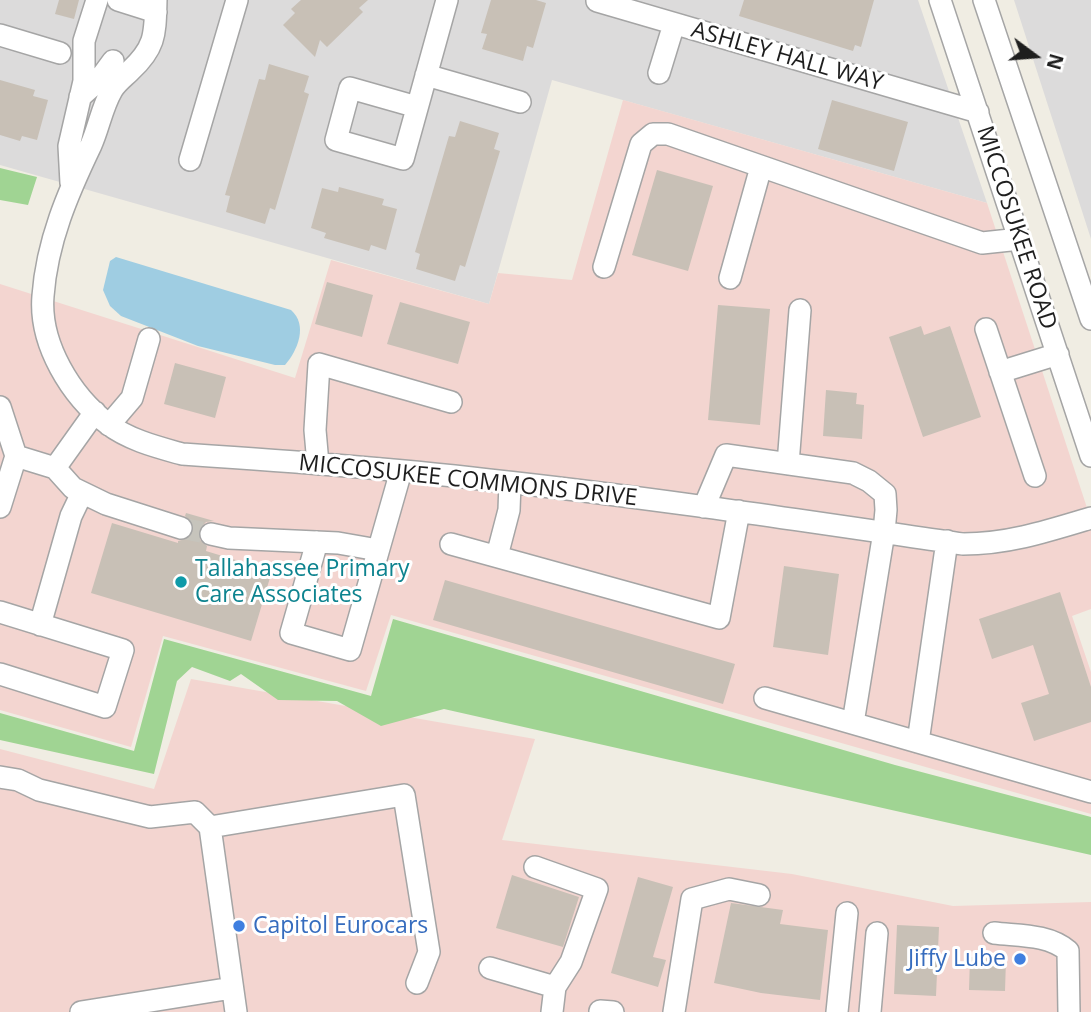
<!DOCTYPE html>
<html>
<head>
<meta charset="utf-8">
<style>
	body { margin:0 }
	#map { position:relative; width:1091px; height:1012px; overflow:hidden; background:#f0ede3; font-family:"Open Sans",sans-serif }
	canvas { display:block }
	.north { position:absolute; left:1000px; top:21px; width:70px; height:70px; -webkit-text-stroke:5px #fff; paint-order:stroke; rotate:106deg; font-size:19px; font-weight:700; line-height:28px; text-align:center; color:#1e1e1e }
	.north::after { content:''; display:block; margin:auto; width:24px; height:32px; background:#1e1e1e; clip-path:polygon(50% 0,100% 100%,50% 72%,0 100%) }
</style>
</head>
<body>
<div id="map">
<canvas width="1091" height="1012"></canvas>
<div class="north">N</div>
</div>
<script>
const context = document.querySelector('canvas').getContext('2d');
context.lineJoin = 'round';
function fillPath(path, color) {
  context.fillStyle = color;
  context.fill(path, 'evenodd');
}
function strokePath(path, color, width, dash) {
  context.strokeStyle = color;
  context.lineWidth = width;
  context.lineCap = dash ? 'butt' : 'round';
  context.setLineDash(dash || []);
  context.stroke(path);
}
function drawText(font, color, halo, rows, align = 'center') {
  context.font = font + ' "Open Sans",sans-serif';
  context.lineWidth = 6;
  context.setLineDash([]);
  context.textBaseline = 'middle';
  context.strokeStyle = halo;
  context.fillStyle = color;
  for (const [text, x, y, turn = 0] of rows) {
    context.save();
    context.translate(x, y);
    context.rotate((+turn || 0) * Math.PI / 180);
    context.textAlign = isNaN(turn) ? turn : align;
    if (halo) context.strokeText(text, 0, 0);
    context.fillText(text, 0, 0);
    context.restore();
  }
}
fillPath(new Path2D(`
	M0,0h918l69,203 -435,-123 -63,224 -489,-139z
	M1014,0h77v239z`), '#dcdbdb');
fillPath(new Path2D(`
	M623,100l364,103 104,317v89l-19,7 19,56v142l-700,-199 -25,76 -203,-55 -32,111 -131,-37v-426l295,94 36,-118 158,44 9,-31 74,7z
	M191,679l344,60 -33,101 290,34 161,32 138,-4v110h-1091v-263l154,40z`), '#f3d5d0');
fillPath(new Path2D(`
	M0,168l37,9 -9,28 -28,-5z
	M393,619l502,146 196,52v38l-647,-146 -63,17 -44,-25 -59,-1 -37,-26 -11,7 -38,-14 -15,14 -23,93 -154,-34v-27l134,38 30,-112 207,57z`), '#a0d493');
fillPath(new Path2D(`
	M116,257l175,53c17,15 7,40 -6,55h-10l-77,-19 -77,-30 -11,-10 -7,-16 7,-29z`), '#9fcde2');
fillPath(new Path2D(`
	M59,0h20l-5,19 -19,-5z
	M301,0h67l-9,8 4,4 -36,35 -7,-7 -5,17 -32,-32 12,-12 -4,-4z
	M491,0h45l10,3 -13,45 -6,-2 -4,15 -41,-12 5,-15 -6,-1z
	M744,0h130l-13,47 -6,-2 -2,6 -114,-35z
	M269,64l40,12 -5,16 5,2 -34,116 -5,-2 -5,16 -39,-12 4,-16 -5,-1 34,-116 6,1z
	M0,80l35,10 -2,6 15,4 -11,40 -15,-4 -2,5 -20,-6z
	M832,100l76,22 -14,49 -76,-22z
	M460,121l39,12 -5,16 6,2 -35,116 -5,-2 -5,16 -39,-12 4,-15 -5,-2 34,-116 6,1z
	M657,170l56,16 -25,85 -56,-16z
	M339,187l45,12 -2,6 15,4 -11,41 -15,-5 -2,6 -45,-13 2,-5 -15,-5 11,-40 16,4z
	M327,282l46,13 -11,42 -47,-13z
	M400,302l70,20 -12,42 -71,-20z
	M718,305l52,4 -10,116 -52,-5z
	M921,326l3,9 26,-9 31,91 -58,20 -34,-100z
	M175,363l51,14 -11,41 -51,-14z
	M826,390l31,3 -1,11 8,1 -2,34 -39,-3z
	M186,513l28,8 -8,1 -8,9 1,8 8,7 -1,5 66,20 -21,70 -160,-48 21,-70 66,20v-2l11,-3 5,-7v-6l-9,-9z
	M784,566l55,8 -11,81 -55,-8z
	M445,580l290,84 -12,40 -290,-84z
	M1060,592l31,95v35l-57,19 -13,-38 28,-9 -16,-49 -41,14 -13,-40z
	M512,875l67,22 -16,50 -67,-19z
	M638,877l35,10 -20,70 13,3 -8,27 -47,-14z
	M731,903l52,7 -3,14 48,6 -8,70 -59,-7 -47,-10z
	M897,925l42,2 -3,69 -42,-2z
	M970,957l36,2 -1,32 -36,-1z`), '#c8c0b6');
strokePath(new Path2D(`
	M181,528l30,6`), '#c6c4bc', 21, [21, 10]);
const minor = new Path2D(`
	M118,0l38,12
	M156,0c-1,34 0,47 -26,71 -6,6 -14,12 -18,19 -10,17 -13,37 -21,55 -23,48 -44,96 -48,151 -4,48 28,100 65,128 21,16 49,23 74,30 102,7 205,14 307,26 158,17 316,41 474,64 45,0 85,-13 128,-26
	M940,0l151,456
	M984,0l107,319
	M597,1l381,111
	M0,35l60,18
	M659,73l15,-49
	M426,75l94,27
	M80,97l19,-17 14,-19
	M417,107l-67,-19 -14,52 67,19 44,-159
	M190,160l47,-160
	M71,183l-2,-37 15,-65v-40l13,-41
	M604,267l37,-123 12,-10h15l314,109 38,-4
	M730,278l31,-111
	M986,329l49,147
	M1000,372l58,-18
	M0,407l16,49 -16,51
	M109,425l23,-27 17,-59
	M16,456l39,12 18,20 33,16 75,24
	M318,464l-3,-34 4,-66 132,38
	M788,464l12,-154
	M55,468l40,-56
	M704,507l22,-52 127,18 16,8 16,13 1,16 -2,22 -31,191
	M211,534l18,4 109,5 40,7
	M317,542l-26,91 59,17 51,-179
	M451,544l268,74 20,-107
	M497,556l12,-46 1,-27
	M0,612l123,38 -18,57 -105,-33
	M40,625l31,-109 11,-23
	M765,698l326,94
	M918,742l29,-201
	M0,777l18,3 21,10 111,27 45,-5 15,15
	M535,867l62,22 -26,73 -16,25 -3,25
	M994,933c25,3 54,1 74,18l1,61
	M490,968l65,19
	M600,1011l13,1
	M81,1012l151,-24
	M236,1012l-26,-185 194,-32 25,157 -12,31
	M674,1012l18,-113 37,-10 30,6
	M837,1012l10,-99
	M870,1012l7,-79`);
strokePath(minor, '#a5a5a5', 24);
strokePath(minor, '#fff', 21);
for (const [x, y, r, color] of [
	[181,582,7,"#0f9aa8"],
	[239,926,7,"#3f7fe0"],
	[1020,959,7,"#3f7fe0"]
]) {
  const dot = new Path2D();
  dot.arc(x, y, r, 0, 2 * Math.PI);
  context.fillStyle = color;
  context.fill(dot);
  strokePath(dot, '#fff', 2.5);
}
drawText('23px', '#1e1e1e', '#fff', [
	["ASHLEY HALL WAY",787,57,16],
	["MICCOSUKEE ROAD",1016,228,72],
	["MICCOSUKEE COMMONS DRIVE",468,481,6]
]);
drawText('23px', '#0d838f', '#fff', [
	["Tallahassee Primary",195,569],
	["Care Associates",195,595]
], 'left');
drawText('23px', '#366cbe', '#fff', [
	["Capitol Eurocars",253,926],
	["Jiffy Lube",1006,959,"right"]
], 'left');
</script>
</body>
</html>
